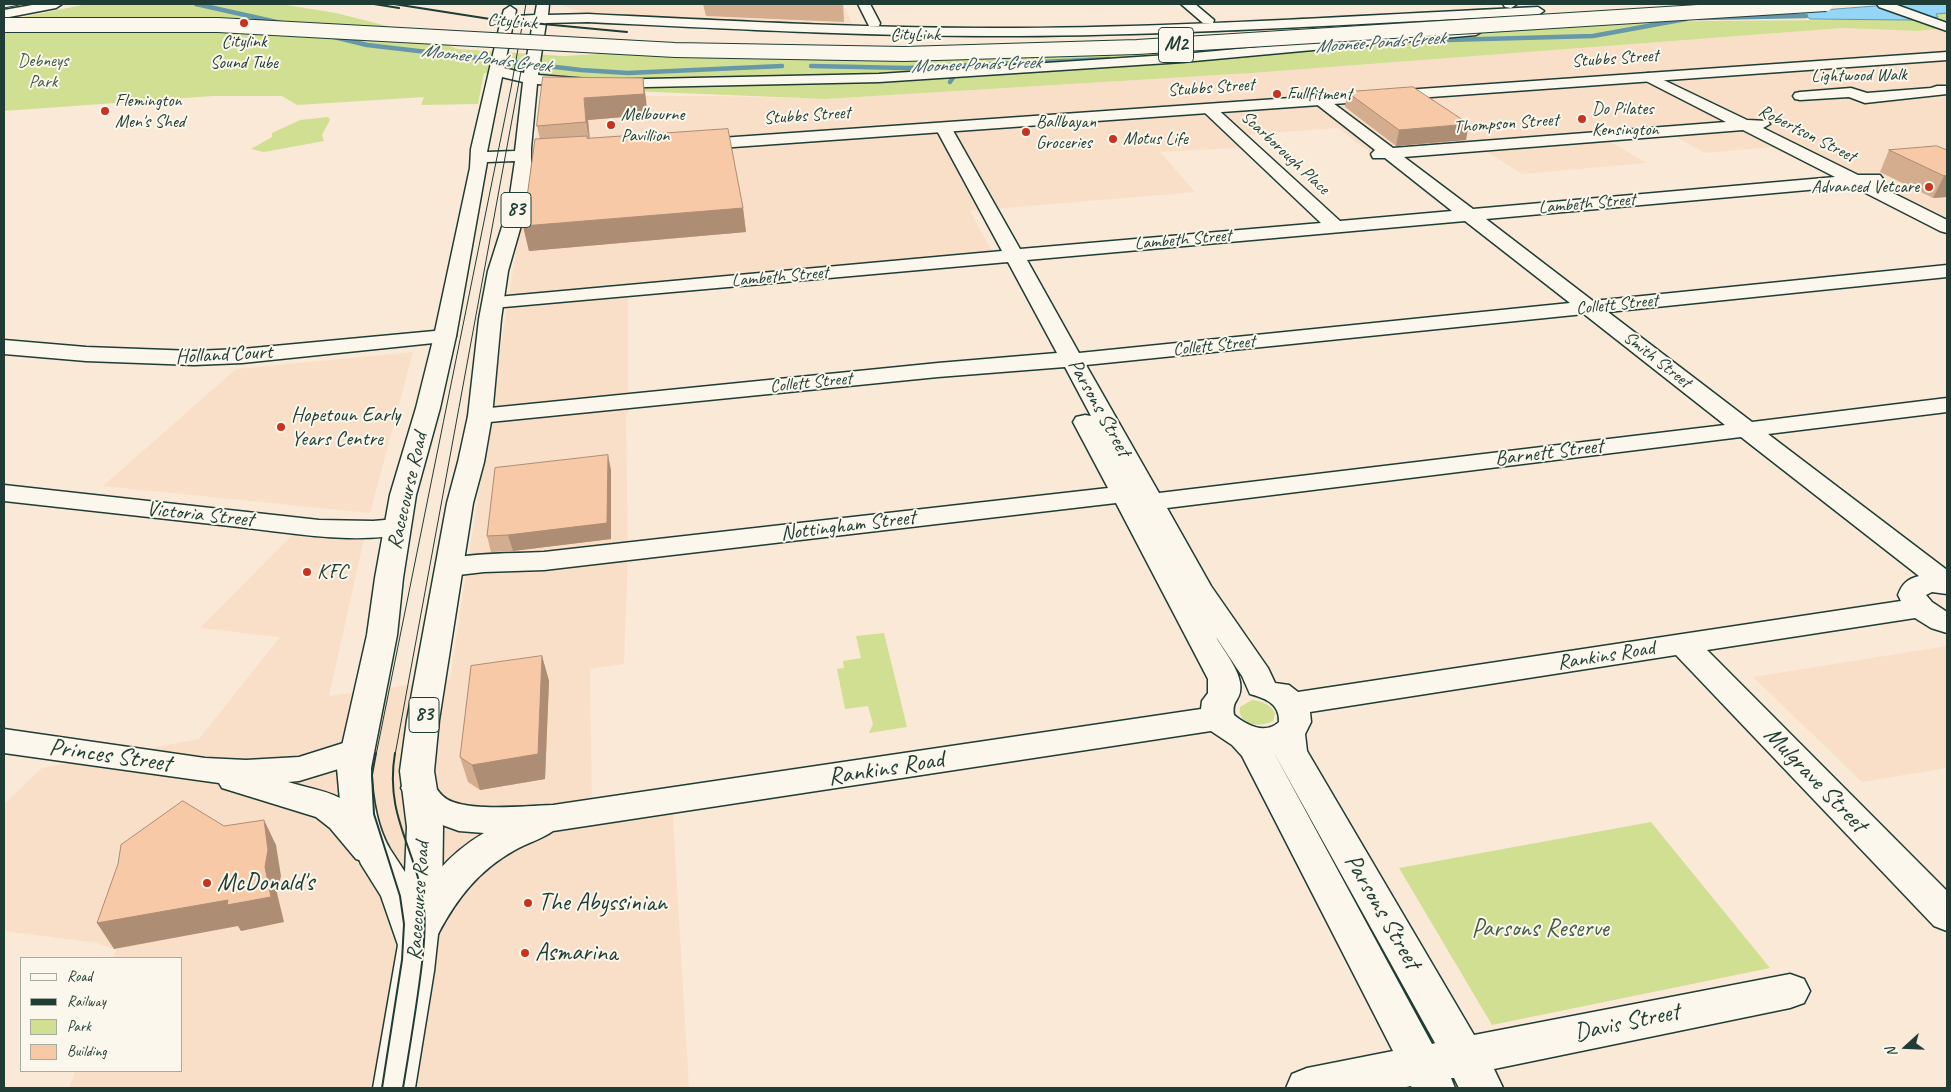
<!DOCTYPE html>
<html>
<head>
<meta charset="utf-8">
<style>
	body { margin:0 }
	#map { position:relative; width:1951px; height:1092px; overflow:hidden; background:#fae9d7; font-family:Caveat,sans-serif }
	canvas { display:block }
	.frame { position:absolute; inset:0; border:5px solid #1f3d34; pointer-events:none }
	.legend { position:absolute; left:20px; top:957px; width:162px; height:115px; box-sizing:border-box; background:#fbf7ec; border:1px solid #a3ada2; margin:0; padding:6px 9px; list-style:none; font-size:15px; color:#1f3d34 }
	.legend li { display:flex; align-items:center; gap:10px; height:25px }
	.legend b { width:25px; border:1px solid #a3ada2 }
	.north { position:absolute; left:1881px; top:1022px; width:50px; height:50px; -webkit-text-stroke:4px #fbf7ec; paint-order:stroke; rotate:250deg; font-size:14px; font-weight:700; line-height:20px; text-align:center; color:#1f3d34 }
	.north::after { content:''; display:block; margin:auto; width:18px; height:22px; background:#1f3d34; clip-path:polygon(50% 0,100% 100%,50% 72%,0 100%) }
</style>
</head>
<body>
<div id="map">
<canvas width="1951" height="1092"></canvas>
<div class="frame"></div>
<ul class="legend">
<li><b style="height:6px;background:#fbf7ec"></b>Road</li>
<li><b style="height:6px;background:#1f3d34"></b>Railway</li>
<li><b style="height:14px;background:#d1df93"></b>Park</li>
<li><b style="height:14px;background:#f7c9a6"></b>Building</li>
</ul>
<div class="north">N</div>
</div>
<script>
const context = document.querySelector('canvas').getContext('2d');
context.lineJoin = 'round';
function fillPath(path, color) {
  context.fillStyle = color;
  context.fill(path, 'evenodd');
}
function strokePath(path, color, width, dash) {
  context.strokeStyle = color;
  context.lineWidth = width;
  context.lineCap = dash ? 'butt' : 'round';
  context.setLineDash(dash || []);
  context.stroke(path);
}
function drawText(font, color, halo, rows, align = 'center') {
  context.font = font + ' Caveat,sans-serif';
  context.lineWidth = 4;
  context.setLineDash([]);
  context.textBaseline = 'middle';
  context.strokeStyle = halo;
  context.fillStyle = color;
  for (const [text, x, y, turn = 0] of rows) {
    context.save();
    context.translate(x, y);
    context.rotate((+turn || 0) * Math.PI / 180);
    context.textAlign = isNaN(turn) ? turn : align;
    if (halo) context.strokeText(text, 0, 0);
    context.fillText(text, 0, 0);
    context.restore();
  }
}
fillPath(new Path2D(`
	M559,4h284l11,23 -258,-12 -22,-5z
	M1843,28l75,3 29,-3v208l-175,-89 -67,6 -38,-21 -65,5 45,26 -125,11 -45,-28 -105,8 -34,-26 -98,7 13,12 -93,5 35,40 -225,19 25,46 -367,33v121l-2,5 2,136 -4,112 -34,5 2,143 80,-11 17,287h-620l6,-17h106v-113h-68l3,-8 -19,-7 -93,-12v-127l38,-36 157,-29 81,-102 -80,-9 102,-103 64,5 -37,166 121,-17 58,-379 35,-204h173l109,3 427,-26z
	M413,352l-43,161 -267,-27 133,-117z
	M1947,646v122l-85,14 -109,-105z`), '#f9dfc8');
fillPath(new Path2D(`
	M87,4h193l56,9 71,18 51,18 105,7 53,-3 225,6 755,-37 234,-2 117,-7v15l-29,3 -75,-3 -591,45 -427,26 -220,-9 -121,-17 -6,31 -57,1 3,-8 -127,8 -15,-9h-69l-209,15v-90z
	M328,117l2,3 -8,15 2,6 -60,11 -13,-3 21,-12v-4l28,-13z
	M884,633l23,94 -38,6 4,-9 -5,-18 -23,3 -8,-40 7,-1 -1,-7 18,-3 -5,-22z
	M1252,700c10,1 18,4 23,13l-2,8c-12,7 -36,4 -33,-14z
	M1651,822l119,146 -278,57 -93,-157z`), '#d1df93');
const water = new Path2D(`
	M1901,4h46v9l-11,1 2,3 -27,3 -101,-1 -9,-7z`);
fillPath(water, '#95d5f7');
strokePath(water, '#6698a9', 1);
strokePath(new Path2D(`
	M196,4l85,19
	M1699,18l107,-2
	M330,36l37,9 214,25 47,3 154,-7
	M1411,41l182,-5 93,-17
	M811,66l96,2 202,-9
	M950,82l9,-14`), '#6698a9', 4.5);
const street = new Path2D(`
	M858,4h12l10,19 -1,3h-10z
	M1181,4h14l19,16 -1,3h-10z
	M1503,4h14l-6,4 -6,-1z
	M1649,73l98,47 21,1 2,3 -7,4 95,47h22l3,4 -3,4 -5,1 72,36v13l-7,-2 -88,-45 -366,33 107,82 354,-36v12l-339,35 144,110 195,-24v14l-179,22 179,136v24l-15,-2 -6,3 6,7 15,10v21l-16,-5 -16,-10 -208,32 240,241v40l-13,-5 -258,-271 -366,57 1,10 -6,12 2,17 167,284 316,-61 14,5 6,12 -6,12 -14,5 -296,61 9,19h-44l-5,-10h-3l4,10h-43l-1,-2 -9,2h-116l6,-14 15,-6 86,-17 -151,-295 -10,-11 -21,-14 -658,100c-11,8 -26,12 -38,19 -36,20 -58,48 -77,84l-13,5 -13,-5 -6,-11c20,-40 39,-67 78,-90l-25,-2 -36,-13 -7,-7 -15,-23 5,-9c32,-10 24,15 47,23 25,9 73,4 100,3l648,-96 1,-8 6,-8v-14l-92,-176 -572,67 -60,2 -34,4 -10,-3 -4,-6 4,-6c34,-9 70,-7 104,-9l564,-64 -35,-66 3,-5 9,-2 6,1 -26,-49 -127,10 -458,46 -8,-2 -4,-5 4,-5 8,-2 458,-46 119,-10 -49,-91 -515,46 -7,-2 -3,-4 3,-4 516,-47 -67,-124 2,-3h12l2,3 69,122 301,-26 -118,-112 -3,-3 3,-3h10l127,116 112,-10 -67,-53h-12l-2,-4 4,-4 -60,-47 -3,-3 3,-3h10l68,51 333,-26 -82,-42 -2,-3 2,-3zM1743,130l92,47 -362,32 -69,-52zM1465,221l105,82 -491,50 -52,-93zM1584,314l141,111 -566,68 -73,-128zM1741,437l178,139c-12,3 -17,8 -21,19l3,6 -603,91 -9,-7 -14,-2 -7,-15 -57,-82 -44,-78zM1216,637l26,39 8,18c14,4 30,9 29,28 -14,13 -33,3 -45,-7 -2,-14 4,-13 6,-23 4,-18 -16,-40 -24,-55zM1273,751l162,292 -3,1z
	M1937,86h10v8l-82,9 -16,-6 -49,3 -5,-1 -2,-3 2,-3 5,-1 51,-4 16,5 64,-5z
	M445,330l8,1 3,5 -3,5 -211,22 -48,2 -108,-4 -82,-7v-14l82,7 108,4 48,-2z
	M4,485l315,35 54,1 24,-2 10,2 3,6 -3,6c-50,12 -117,0 -168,-6 -78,-9 -157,-17 -235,-26z
	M4,729l201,29 41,2 53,-3 57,-18 12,3 5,9 -5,9 -69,21 -11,1c16,5 37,8 52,16 17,8 39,35 47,51l-5,10 -13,4 -13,-4 -26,-31 -14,-11 -94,-29 -3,-5 -215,-30z`);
const secondary = new Path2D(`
	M1877,4h17l53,19v8l-68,-24z
	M1947,52v8l-1255,90 -6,-2 -2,-3 2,-3 6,-2z`);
const highway = new Path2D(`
	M38,4h24l-6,4 -52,10v-8z
	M537,4h12l-1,11 40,-1c143,7 286,15 430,14 173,-1 347,-13 520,-21l6,4 -6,4c-173,8 -347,20 -520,21 -144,1 -287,-7 -430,-14l-42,1 -8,52 63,5 278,-6 304,-20 293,-27 7,4 -7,4 -293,27 -304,20 -278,6 -64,-4 -6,64v19l-5,41 -18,63 -7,48 -9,97 -8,46 -11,41 -34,217 -5,51 9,56 -1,71 -8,73 -19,117h-42l25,-143 -17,-49 -20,-32 -13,-31 -8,-32 -3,-33 30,-133 8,-57 15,-83 26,-87 18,-72 36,-168 1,-19 30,-129 3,-10 6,-4 6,4 -1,6 20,-1zM533,23l-9,50 -20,-5 9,-44zM502,77l21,5 -8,69 -28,1zM515,161l-7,47 -20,63 -9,48 -11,97 -10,46 -11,41 -40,217 -7,51 7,56 -2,45c-5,-8 -10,-15 -15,-23 -14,-24 -18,-55 -19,-81l26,-133 6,-57 13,-83 24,-87 16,-72 31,-174z`);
strokePath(street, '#1f3d34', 3);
strokePath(secondary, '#1f3d34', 3);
strokePath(highway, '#1f3d34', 3);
fillPath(street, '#fbf7ec');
fillPath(secondary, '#fbf7ec');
fillPath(highway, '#fbf7ec');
strokePath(new Path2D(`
	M4,8l20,-4
	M376,755l135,-667 15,-84
	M395,755l128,-695`), '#1f3d34', 1);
strokePath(new Path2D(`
	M376,753l-4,22 2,39 26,82 4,28 -2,36 -20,128
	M395,753c-11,65 23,97 29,156 2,18 0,36 -2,54 -5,42 -12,83 -19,125`), '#1f3d34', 2);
strokePath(new Path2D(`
	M374,4l25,4
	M394,4l96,15 137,13`), '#1f3d34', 2);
const highwayBridge = new Path2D(`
	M4,25h214l457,25 229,4 233,-7 689,-43`);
strokePath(highwayBridge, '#1f3d34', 16, []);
strokePath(highwayBridge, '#fbf7ec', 14);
fillPath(new Path2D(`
	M703,4h140l1,18 -138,-6z
	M1347,92l119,48 -70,6 -51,-39z
	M646,99l1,16 -59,5 2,18 153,70 3,24 -217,19 -6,-25 17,-87 -3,-13z
	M1889,150h58v47l-14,1 -53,-26z
	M611,470v69l-98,12 -22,1 -4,-16z
	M542,656l7,25 -4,98 -65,11 -12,-8 -8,-25z`), '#d4ad8f');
fillPath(new Path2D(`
	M643,78l3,21 1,16 -59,5 2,24 -4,-22 -2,-24z
	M1469,124l-3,16 -70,6 3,-16z
	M1947,175v22l-14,1 11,-22z
	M743,208l3,24 -217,19 -6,-25z
	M608,455l3,15v69l-98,12 -5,-16z
	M542,656l7,25 -4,98 -65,11 -8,-25z
	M264,820l12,25 5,31 -4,17 7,29 -43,9 -3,-5 -124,23 -17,-26 168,-56z`), '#ad8d74');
const building = new Path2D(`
	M543,77l100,1 1,16 -60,4 2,24 -49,4z
	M1413,87l56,37 -70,6 -52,-38z
	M728,129l15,79 -220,18 12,-87 52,-3v2z
	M1937,146l10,4v25l-3,1 -55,-26z
	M608,455l-1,68 -99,12 -21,1 8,-68z
	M542,656l-4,98 -66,11 -12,-8 11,-91z
	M183,801l41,25 40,-6 4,30 -3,17 6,30 -44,8 1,-5 -131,23 21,-59 3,-19z`);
fillPath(building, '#f7c9a6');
strokePath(building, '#ad8d74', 1);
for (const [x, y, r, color] of [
	[244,23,5,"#c8321e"],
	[1277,94,5,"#c8321e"],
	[105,111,5,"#c8321e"],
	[1582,119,5,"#c8321e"],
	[611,125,5,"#c8321e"],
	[1026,132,5,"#c8321e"],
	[1113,139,5,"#c8321e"],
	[1929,187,5,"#c8321e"],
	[281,427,5,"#c8321e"],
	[307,572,5,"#c8321e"],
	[207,883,5,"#c8321e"],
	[528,903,5,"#c8321e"],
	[525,953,5,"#c8321e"]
]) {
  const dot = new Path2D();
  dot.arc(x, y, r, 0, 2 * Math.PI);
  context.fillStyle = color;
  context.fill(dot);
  strokePath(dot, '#fbf7ec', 2);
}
drawText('18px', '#1f3d34', '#fbf7ec', [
	["CityLink",512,22,4],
	["CityLink",915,35],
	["Stubbs Street",1615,59,-4],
	["Lightwood Walk",1859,76,-1],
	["Stubbs Street",1211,88,-4],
	["Stubbs Street",807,116,-4],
	["Thompson Street",1506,124,-4],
	["Robertson Street",1807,134,27],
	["Scarborough Place",1285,153,43],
	["Lambeth Street",1587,204,-5],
	["Lambeth Street",1183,240,-5],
	["Lambeth Street",780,277,-5],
	["Collett Street",1617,305,-6],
	["Collett Street",1214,346,-6],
	["Smith Street",1657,360,38],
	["Collett Street",811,383,-6]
]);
drawText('18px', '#1f3d34', '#fbf7ec', [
	["Citylink",244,42,"center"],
	["Sound Tube",244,63,"center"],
	["Fullfitment",1287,94],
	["Flemington",115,101],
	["Men's Shed",115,122],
	["Do Pilates",1592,109],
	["Kensington",1592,130],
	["Melbourne",621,115],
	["Pavillion",621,136],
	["Ballbayan",1036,122],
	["Groceries",1036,143],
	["Motus Life",1123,139],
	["Advanced Vetcare",1919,187,"right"]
], 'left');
drawText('18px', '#435d47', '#fbf7ec', [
	["Debneys",43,61],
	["Park",43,82]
]);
drawText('italic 19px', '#375b5b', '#fbf7ec', [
	["Moonee Ponds Creek",1380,43,-4],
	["Moonee Ponds Creek",486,59,7],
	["Moonee Ponds Creek",976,65,-2]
]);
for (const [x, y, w] of [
	[1176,45,35],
	[516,210,30],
	[424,715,30]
]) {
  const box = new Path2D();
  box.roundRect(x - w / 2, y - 17.5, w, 35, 4);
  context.fillStyle = '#fbf7ec';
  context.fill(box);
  strokePath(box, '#1f3d34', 1);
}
drawText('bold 20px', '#1f3d34', null, [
	["M2",1176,45],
	["83",516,210],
	["83",424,715]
]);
drawText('21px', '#1f3d34', '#fbf7ec', [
	["Holland Court",224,355,-3],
	["Parsons Street",1099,408,61],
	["Barnett Street",1549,453,-7],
	["Racecourse Road",408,491,-77],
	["Victoria Street",200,515,6],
	["Nottingham Street",848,526,-7],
	["Rankins Road",1606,656,-9],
	["Racecourse Road",419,901,-86]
]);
drawText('21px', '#1f3d34', '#fbf7ec', [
	["Hopetoun Early",291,415],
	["Years Centre",291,439],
	["KFC",317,572]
], 'left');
drawText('25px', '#1f3d34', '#fbf7ec', [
	["Princes Street",110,756,8],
	["Rankins Road",886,769,-9],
	["Mulgrave Street",1815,780,46],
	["Parsons Street",1382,912,60],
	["Davis Street",1627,1023,-12]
]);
drawText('25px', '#1f3d34', '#fbf7ec', [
	["McDonald's",217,883],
	["The Abyssinian",538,903],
	["Asmarina",535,953]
], 'left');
drawText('25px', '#435d47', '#fbf7ec', [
	["Parsons Reserve",1540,929]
]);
</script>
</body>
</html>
